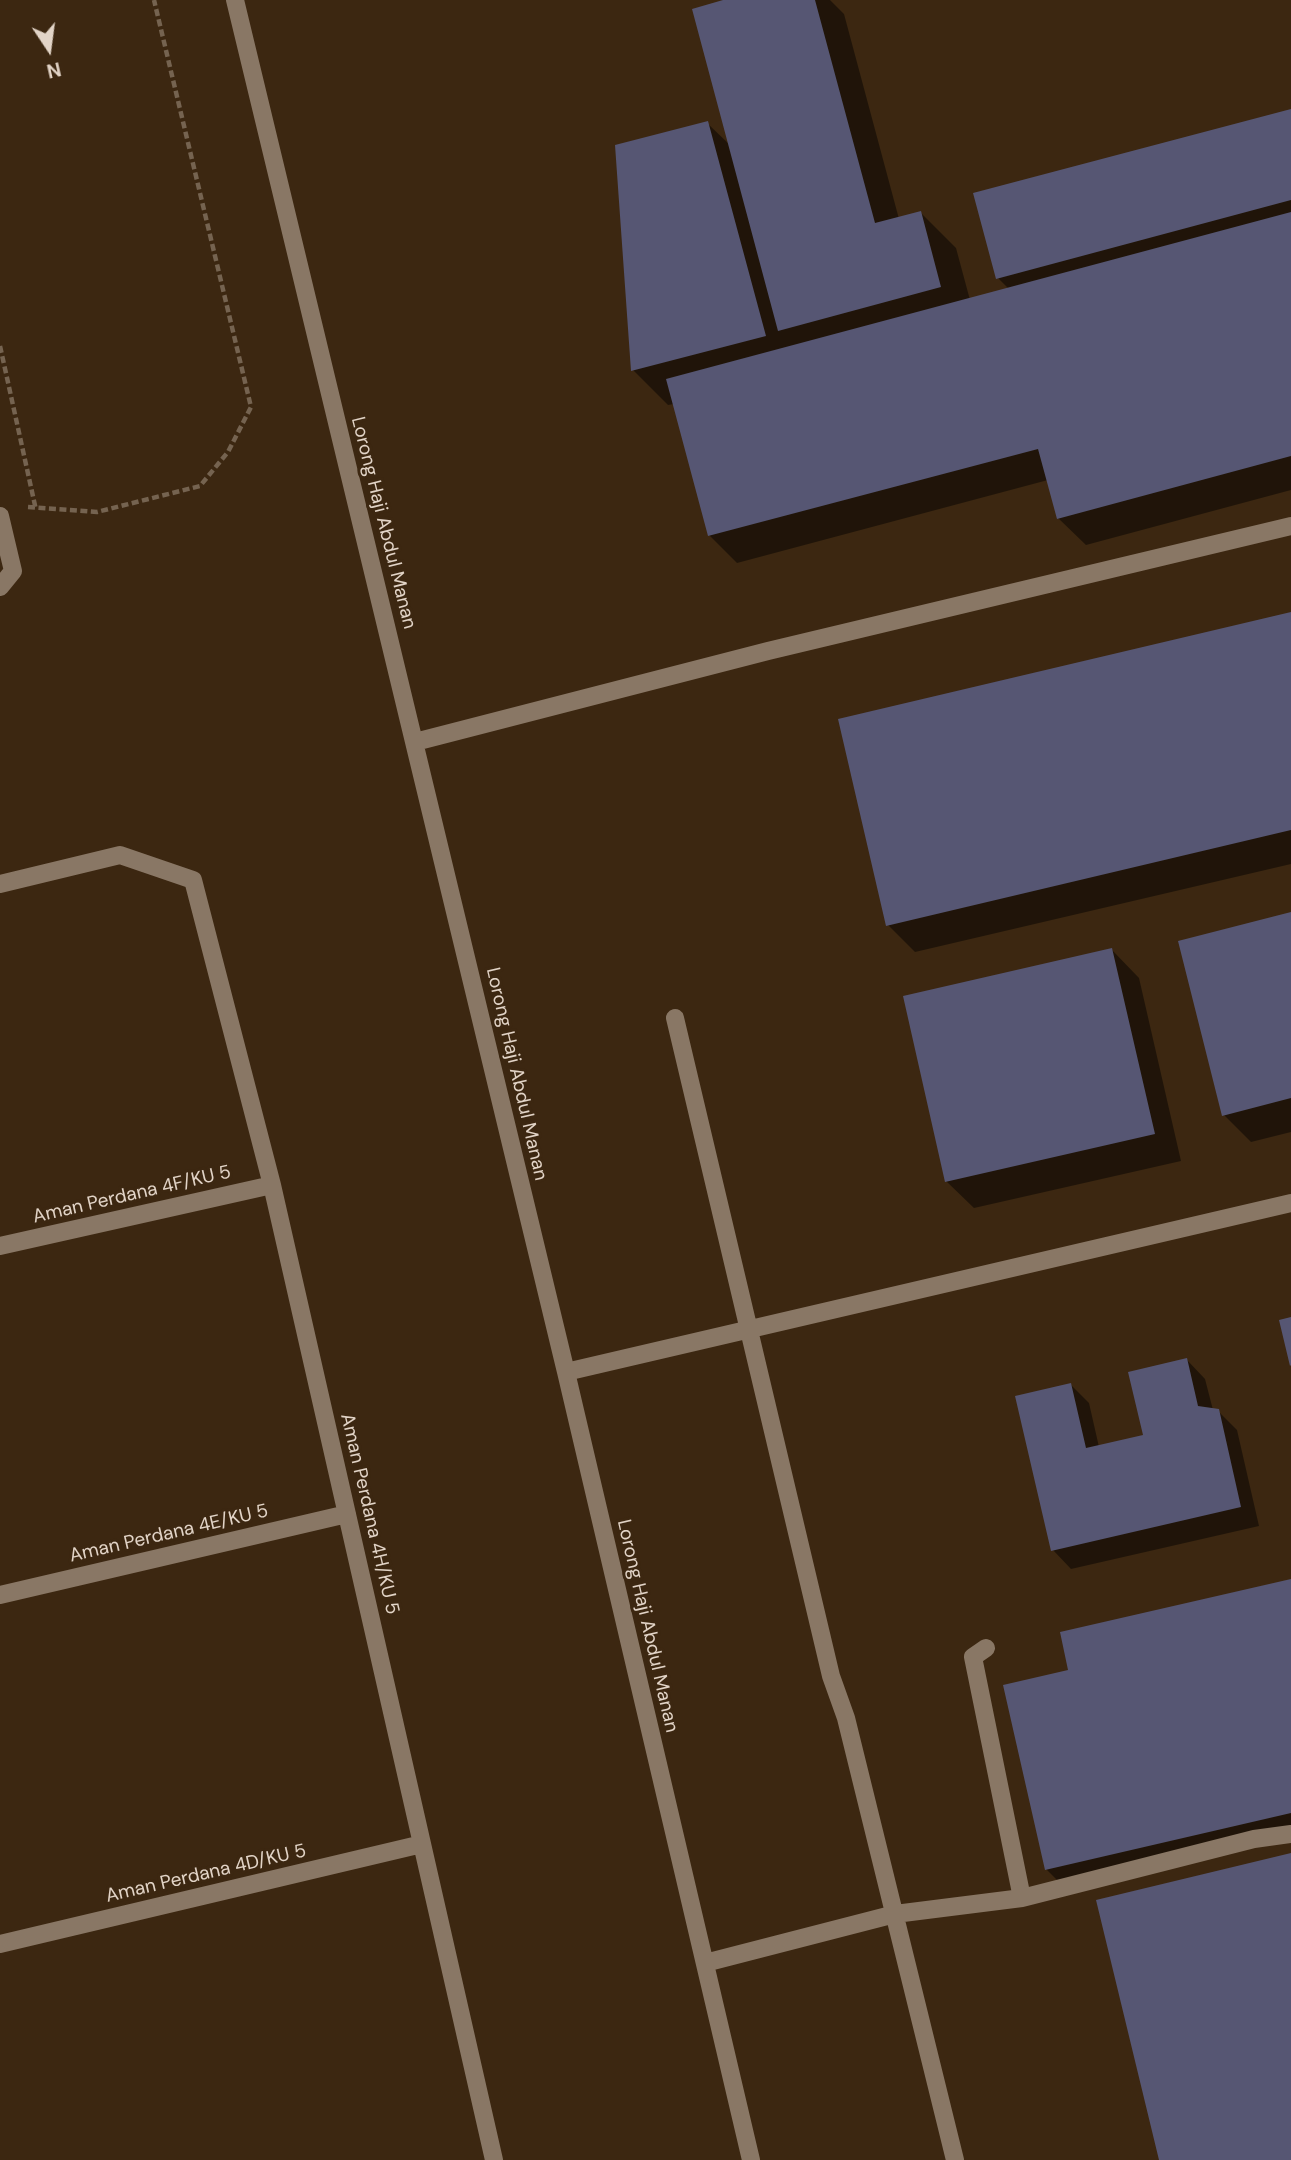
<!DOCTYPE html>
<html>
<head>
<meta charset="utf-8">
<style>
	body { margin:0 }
	#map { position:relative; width:1291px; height:2160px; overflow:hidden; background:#3c2711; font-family:"DM Sans",sans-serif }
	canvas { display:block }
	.north { position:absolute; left:14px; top:14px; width:70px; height:70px; -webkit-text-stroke:5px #3c2711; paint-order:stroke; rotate:167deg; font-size:19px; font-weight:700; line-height:28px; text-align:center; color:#e2d4c7 }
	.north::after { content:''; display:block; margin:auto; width:24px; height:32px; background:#e2d4c7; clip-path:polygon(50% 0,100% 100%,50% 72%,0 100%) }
</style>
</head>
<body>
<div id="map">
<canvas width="1291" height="2160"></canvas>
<div class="north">N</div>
</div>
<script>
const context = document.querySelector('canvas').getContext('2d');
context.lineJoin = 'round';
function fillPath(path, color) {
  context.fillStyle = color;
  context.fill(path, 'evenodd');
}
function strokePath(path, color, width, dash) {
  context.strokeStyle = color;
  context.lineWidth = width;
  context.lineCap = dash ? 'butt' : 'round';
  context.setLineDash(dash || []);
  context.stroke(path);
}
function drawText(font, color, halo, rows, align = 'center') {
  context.font = font + ' "DM Sans",sans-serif';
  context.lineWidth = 6;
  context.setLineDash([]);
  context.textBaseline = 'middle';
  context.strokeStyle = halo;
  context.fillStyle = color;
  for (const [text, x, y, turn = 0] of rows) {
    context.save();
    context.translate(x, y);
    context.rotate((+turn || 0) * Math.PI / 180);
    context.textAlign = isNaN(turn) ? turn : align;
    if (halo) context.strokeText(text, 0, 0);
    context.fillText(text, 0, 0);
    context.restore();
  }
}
fillPath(new Path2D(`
	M730,0h100l14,14 55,205 22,-6 35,35 14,52 39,-11 -11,-11 293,-168v380l-205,55 -28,-27 -10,-38 -311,83 -28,-28 -35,-131 -6,1 -35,-35 74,-247 23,22z
	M1291,614v250l-376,88 -27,-27z
	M1291,914v218l-40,10 -27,-27z
	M1112,950l27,28 42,183 -207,47 -28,-27z
	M1187,1360l18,19 8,31 5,1 19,19 22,96 -188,43 -18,-19 18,-165 18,18 10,44 46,-11z
	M1291,1581v255l-226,52 -19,-19 24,-198z`), '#0007');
fillPath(new Path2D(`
	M723,0h92l60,223 46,-12 20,76 -163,44 -86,-322z
	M1291,109v91l-295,79 -23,-86z
	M708,121l58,215 -135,35 -16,-226z
	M1291,212v244l-234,63 -19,-70 -330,87 -42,-157z
	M1291,612v218l-405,96 -48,-207z
	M1291,912v186l-69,18 -44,-175z
	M1112,948l43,186 -210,48 -42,-186z
	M1291,1317v48l-1,1 -11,-46z
	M1187,1358l11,48 21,3 22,98 -190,44 -36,-155 56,-13 15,65 57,-13 -15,-63z
	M1291,1579v234l-246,57 -42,-185 65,-15 -8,-38z
	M1291,1853v307h-132l-63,-260z`), '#565673');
strokePath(new Path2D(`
	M0,346l36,164
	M28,507l69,5 103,-26 28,-34 23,-45 -97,-407`), '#756350', 4.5, [7, 3.5]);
strokePath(new Path2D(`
	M235,0l331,1372 185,788
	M0,516l13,55 -13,16
	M415,742l353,-91 523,-125
	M0,884l120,-29 73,25 79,305 222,975
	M675,1018l156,658 15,42 109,442
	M0,1246l272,-61
	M566,1372l725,-169
	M0,1595l347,-81
	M986,1648l-13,9 49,241
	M0,1944l422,-100
	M705,1963l190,-49 127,-16 232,-59 37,-5`), '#897765', 18);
drawText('19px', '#e2d4c7', '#3c2711', [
	["Lorong Haji Abdul Manan",383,523,76],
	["Lorong Haji Abdul Manan",516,1074,77],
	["Aman Perdana 4F/KU 5",132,1195,-13],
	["Aman Perdana 4H/KU 5",369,1514,77],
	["Aman Perdana 4E/KU 5",169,1534,-13],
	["Lorong Haji Abdul Manan",647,1626,77],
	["Aman Perdana 4D/KU 5",206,1874,-13]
]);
</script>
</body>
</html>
